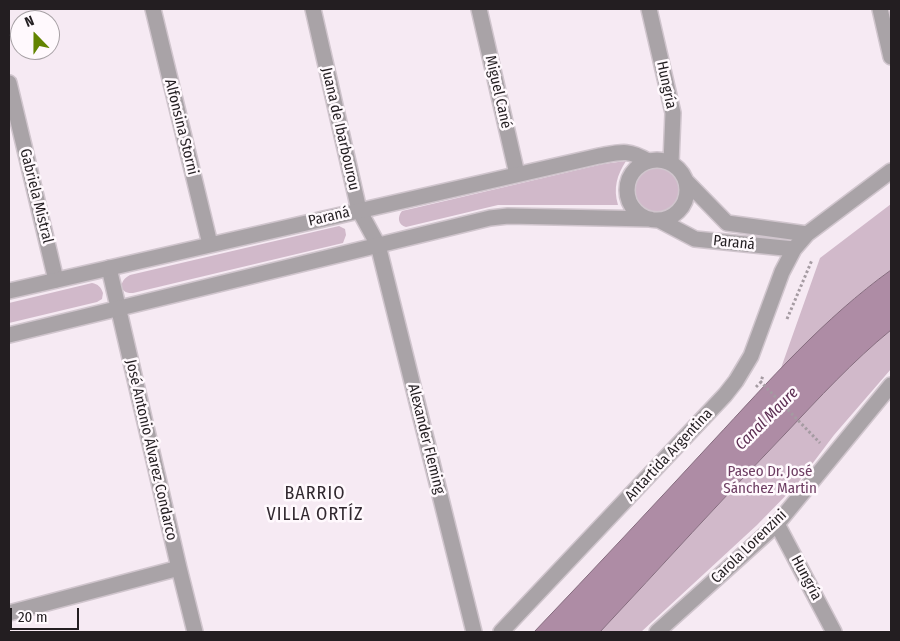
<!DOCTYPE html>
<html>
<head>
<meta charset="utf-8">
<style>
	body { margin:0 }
	#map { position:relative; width:900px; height:641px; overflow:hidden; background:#f6eaf3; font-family:"Fira Sans Condensed",sans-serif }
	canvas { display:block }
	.frame { position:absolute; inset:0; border:10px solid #231e21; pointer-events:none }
	.north { position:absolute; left:10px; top:10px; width:50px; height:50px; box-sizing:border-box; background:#fff9fd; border:1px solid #a7a1a5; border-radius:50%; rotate:338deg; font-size:14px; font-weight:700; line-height:20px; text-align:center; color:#231e21 }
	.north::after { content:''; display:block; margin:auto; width:18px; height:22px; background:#628400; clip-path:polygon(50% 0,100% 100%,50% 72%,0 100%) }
	.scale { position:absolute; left:10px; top:608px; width:69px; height:22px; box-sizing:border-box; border:2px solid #231e21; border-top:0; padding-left:6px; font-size:15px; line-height:18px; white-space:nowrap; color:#231e21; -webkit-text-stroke:4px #fff9fd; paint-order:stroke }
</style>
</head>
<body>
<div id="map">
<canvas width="900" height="641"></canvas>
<div class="frame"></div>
<div class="north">N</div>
<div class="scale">20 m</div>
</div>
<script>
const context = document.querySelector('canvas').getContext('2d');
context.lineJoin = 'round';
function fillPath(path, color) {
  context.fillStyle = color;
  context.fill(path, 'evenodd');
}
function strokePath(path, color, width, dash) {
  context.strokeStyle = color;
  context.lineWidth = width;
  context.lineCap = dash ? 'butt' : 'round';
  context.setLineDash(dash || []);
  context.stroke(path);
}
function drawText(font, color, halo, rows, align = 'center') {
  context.font = font + ' "Fira Sans Condensed",sans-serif';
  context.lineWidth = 5;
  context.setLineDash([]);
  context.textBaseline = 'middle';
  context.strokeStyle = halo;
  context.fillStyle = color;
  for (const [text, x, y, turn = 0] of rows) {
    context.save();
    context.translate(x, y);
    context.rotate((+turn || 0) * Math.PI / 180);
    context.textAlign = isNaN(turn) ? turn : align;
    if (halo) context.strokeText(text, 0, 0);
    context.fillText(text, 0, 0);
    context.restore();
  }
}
fillPath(new Path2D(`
	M626,161c-9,14 -13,27 -8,44h-120l-92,22c-8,-2 -9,-10 -4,-16l201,-47z
	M634 190a23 23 0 1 1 46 0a23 23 0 1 1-46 0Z
	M891,204v66l-29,22 -21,18 -60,58 39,-110z
	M339,226l6,3 1,6 -3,8 -210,50c-14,1 -15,-12 -3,-18z
	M92,283c6,1 9,4 11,10l-1,6 -5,3 -88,21v-20z
	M891,330v39l-57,66 -37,49 -40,41 -116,107h-41c62,-66 122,-133 185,-198 34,-36 68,-73 106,-104z`), '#d1b9ca');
const water = new Path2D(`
	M891,270v60c-38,31 -72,68 -106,104 -63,65 -123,132 -185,198h-66c60,-63 120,-127 179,-191 56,-60 111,-123 178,-171z`);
fillPath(water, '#ae8ca5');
strokePath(water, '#846b7d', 1);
const minor = new Path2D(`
	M153,9l57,235
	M313,9l46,201 19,35 96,387
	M479,9l38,165
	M9,83l47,197
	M109,268l70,300 16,64
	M777,524l57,108
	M9,613l170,-45`);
const tertiary = new Path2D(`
	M649,9l24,104 -2,50
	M880,9l11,48
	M627 190a30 30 0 1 1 60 0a30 30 0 1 1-60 0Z
	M686,181l41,42 80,11
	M659,220l36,19 99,10
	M9,291l590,-135c22,-4 29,-7 49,5
	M9,335l481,-117 18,-2 142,3
	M501,632l224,-237 11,-14 15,-25 31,-84 12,-23 13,-15 84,-63
	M657,632l120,-108 114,-139`);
strokePath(minor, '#d0c5cd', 18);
strokePath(tertiary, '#d0c5cd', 18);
strokePath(new Path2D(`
	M787,319l25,-59
	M760,381l60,62
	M756,387l5,-5 2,-7`), '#a59ba2', 3, [2.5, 2.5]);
strokePath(minor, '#a9a3a7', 15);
strokePath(tertiary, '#a9a3a7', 15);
drawText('15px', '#231e21', '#fff9fd', [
	["Hungría",666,85,78],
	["Miguel Cané",498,92,77],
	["Alfonsina Storni",181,127,76],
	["Juana de Ibarbourou",340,129,77],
	["Gabriela Mistral",36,196,76],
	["Paraná",329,217,-13],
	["Paraná",734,243,6],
	["Alexander Fleming",426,439,76],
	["José Antonio Álvarez Condarco",151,450,77],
	["Antartida Argentina",669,455,-47],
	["Carola Lorenzini",749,547,-44],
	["Hungría",806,578,62]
]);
drawText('15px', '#6d3d62', '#fff9fd', [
	["Paseo Dr. José",770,472],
	["Sánchez Martin",770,489]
]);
drawText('italic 16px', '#5c2e52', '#fff9fd', [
	["Canal Maure",767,419,-45]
]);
context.letterSpacing = '1px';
drawText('18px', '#31282f', '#fff9fd', [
	["BARRIO",315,494],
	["VILLA ORTÍZ",315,515]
]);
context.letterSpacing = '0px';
</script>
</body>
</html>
